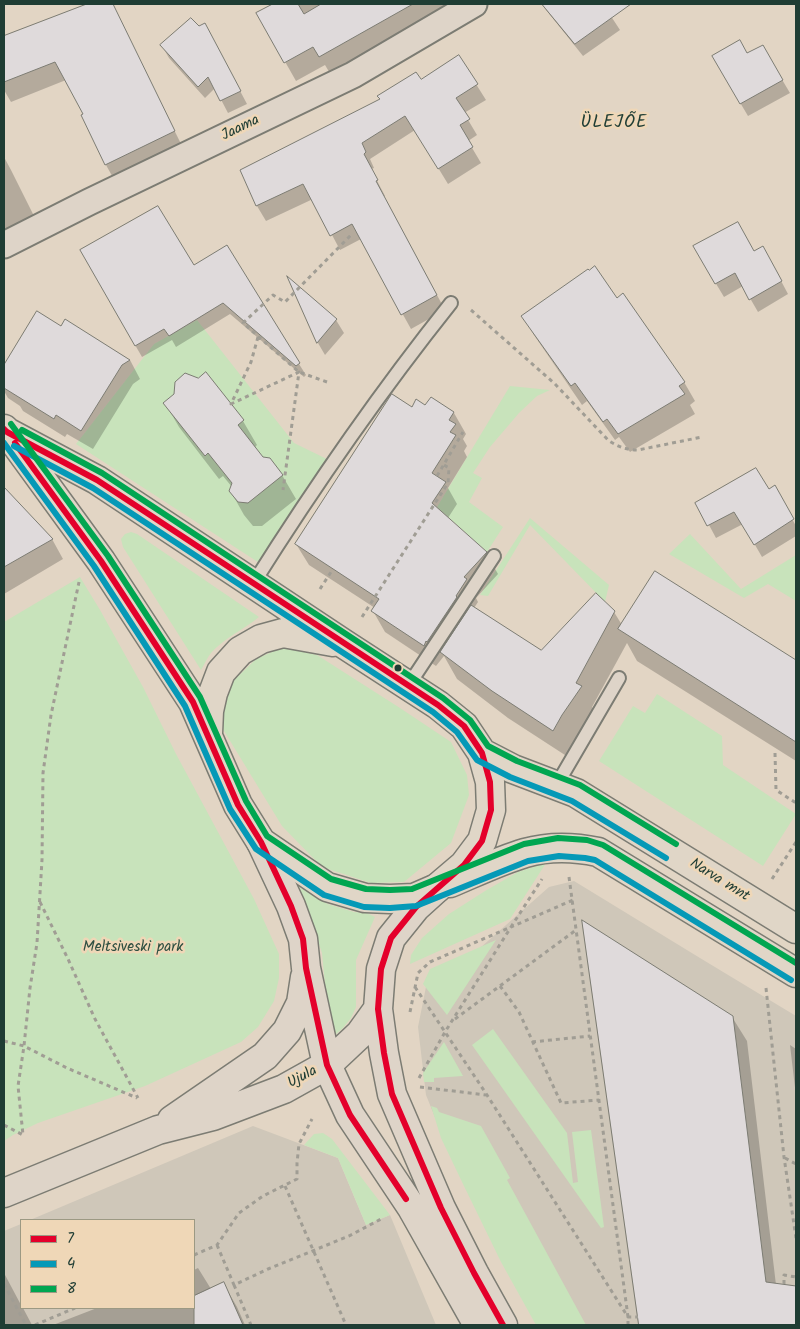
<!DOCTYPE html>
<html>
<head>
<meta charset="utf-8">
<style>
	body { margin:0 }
	#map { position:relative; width:800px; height:1329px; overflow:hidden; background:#e2d5c4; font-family:Kalam,sans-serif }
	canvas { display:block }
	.frame { position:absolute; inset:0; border:5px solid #1f3d34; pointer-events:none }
	.legend { position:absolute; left:20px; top:1219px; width:175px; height:90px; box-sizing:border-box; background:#efd7b7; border:1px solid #9c9983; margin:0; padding:6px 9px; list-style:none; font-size:15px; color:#1f3d34 }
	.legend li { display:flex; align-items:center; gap:10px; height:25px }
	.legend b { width:25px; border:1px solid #9c9983 }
</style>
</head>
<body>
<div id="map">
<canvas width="800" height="1329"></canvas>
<div class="frame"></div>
<ul class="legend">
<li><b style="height:6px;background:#e4002b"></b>7</li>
<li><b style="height:6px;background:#0599b7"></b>4</li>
<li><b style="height:6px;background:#00a651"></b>8</li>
</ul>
</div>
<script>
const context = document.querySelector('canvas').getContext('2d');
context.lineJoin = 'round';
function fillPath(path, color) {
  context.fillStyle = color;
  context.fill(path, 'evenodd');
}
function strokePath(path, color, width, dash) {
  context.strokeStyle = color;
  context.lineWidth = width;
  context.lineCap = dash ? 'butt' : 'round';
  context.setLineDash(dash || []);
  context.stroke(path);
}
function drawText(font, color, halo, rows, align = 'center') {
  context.font = font + ' Kalam,sans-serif';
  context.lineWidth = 5;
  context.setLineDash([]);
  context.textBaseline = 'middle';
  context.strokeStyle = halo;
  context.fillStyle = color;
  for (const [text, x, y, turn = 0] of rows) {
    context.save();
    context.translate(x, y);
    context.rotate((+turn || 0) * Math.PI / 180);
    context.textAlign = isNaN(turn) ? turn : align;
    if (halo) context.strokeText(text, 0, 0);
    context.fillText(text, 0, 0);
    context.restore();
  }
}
fillPath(new Path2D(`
	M574,881l126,77 96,58v309h-256l-91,-173 -23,-57 -8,-68 8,-40 54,-39 69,-61z
	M253,1126l85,32 28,67 24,-10 46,110h-432v-94l17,-7v84h173v-88h-164z`), '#cfc7b9');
fillPath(new Path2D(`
	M197,320l97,123 39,19 -69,104 -188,-122 78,-100z
	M510,386l40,4 -13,6 -18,17 -29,34 -17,26 9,5 -13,24 34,25 -16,25 -50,-45z
	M530,518l79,67 -4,17 -75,-77 -42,71 -8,-1z
	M131,532l6,2 122,83c-16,13 -35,21 -48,36 -4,5 -7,12 -10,17l-78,-123 -2,-8 4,-5z
	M690,534l51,55 55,-34v46l-28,-17 -24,14 -75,-44z
	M80,577l20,33 43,77 33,67 78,145 25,55v24l-5,23 -16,26 -17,15 -96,44 -107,37 -25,12 -9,6v-519z
	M283,647l34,8 83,53 51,34 16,33 2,20 -18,48 -47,39 -33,1 -49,-16 -40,-41 -61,-100 7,-40 28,-27z
	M657,694l65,42 1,29 73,49 -33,52 -164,-105 34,-55 12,7z
	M546,863l-36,56 -100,45 1,-9 11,-17 27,-24 36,-23 33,-19z
	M292,883l36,21 26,8 13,1 8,4 -19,43v47l-5,11 -8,10 -9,8 -7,-30 -5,-53 -14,-40z
	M496,940l-49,75 -24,-31 7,-15z
	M493,1029l74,104 6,50 5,-1 -6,-50 19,-2 13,97 -3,1 -129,-183z
	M444,1042l19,34 -29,2v4h-10l-1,-9z
	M431,1106l6,2 2,4 42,14 29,52 -3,2 79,145h-50l-35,-63 -38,-78 -22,-46z
	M323,1133l9,6 58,76 -24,10 -28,-67 -34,-13 10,-11z`), '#c8e3bb');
fillPath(new Path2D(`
	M90,4h22l72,146 -68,33 -10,-18 -24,-49 3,-1 -19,-35 -55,22 -7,-12v-53z
	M275,4h181l-125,71 -6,-10 -29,16 -38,-67z
	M542,4h61l17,26 -37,26 -36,-45z
	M211,36l36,68 -19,9 -13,-25 -10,10 -36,-40 -7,-12z
	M762,46l28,47 -42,23 -35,-59 33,-3z
	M459,57l27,43 -22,13 13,22 -9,6 13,22 -33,21 -33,-54 -45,29 4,9 -3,1 14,27h-1l61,114 -34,19 -50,-90 -21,11 -27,-51 -47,22 -9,-15 -15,-35 178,-90z
	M4,157l7,13 23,46 -30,15z
	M227,247l72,117 7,11 -2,2 -74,-63 -54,33 -4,-7 -30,17 -61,-106 112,16z
	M694,247l60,5 16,8 18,34 -30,18 -15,-26 -19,11z
	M290,280l46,40 8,13 -19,22 -7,-12z
	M617,300l67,82 11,19 -5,4 5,9 -65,38 -11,-15 -4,3 -28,-39 -5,4 -48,-70 -11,-19z
	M37,313l24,15 5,-7 64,39 10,19 -7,5 -40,65 -26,-15 -2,3 -42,-26 -3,-5 -12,-8 -4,-7v-23z
	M206,374l37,47 14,24 -3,3 8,10 20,17 14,24 -34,27h-9l-9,-11 -14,-25 2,-3 -9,-11 -4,3 -40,-52 -14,-24z
	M426,407l28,6 12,21 -3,5 4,7 -3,5 3,6 -19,31 9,16 -9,14 38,35 12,21 -22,24 2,4 -4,6 67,43 73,-39 8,13 34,-53 140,90v99l-159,-100 -10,-18 -35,64 4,7 -28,43 -60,-39 -51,-39 -13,-23 -8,10 -51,-34 -12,-21 2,-3 -66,-43 -13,-21 116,-135z
	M774,487l22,39v10l-34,21 -19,-33 -27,14 -7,-13z
	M4,489l48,50 11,20 -59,35z
	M584,923l148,94 15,24 29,244 20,3v37h-156z
	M790,1045l6,4v47z
	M198,1268l13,21 12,-6 14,24 8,18h-192l44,-17h97v-38z
	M4,1273l17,32v3h2l9,17h-28z`), '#0003');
const building = new Path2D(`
	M87,4h26l62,127 -70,34 -24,-50 2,-1 -28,-52 -51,20v-46z
	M273,4h25l6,10 17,-10h92l-94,53 -6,-10 -29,16 -28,-50z
	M542,4h89l-56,40z
	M191,18l8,8 6,-3 36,68 -21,10 -12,-24 -10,10 -38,-42z
	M740,40l7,13 16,-8 20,35 -43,24 -28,-48z
	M459,55l19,29 -22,14 14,21 -10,6 13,22 -35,22 -33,-53 -43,27 4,9 -2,2 14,26 -2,1 61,114 -36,20 -49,-91 -22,12 -27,-52 -47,22 -16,-36 140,-71 -3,-3 39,-24 5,7z
	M158,206l36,59 33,-20 73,118 -4,3 -73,-63 -54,33 -5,-7 -29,17 -55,-96z
	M738,222l16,29 9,-5 19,35 -33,19 -14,-27 -20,11 -22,-38z
	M595,266l22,32 6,-5 62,89 -6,4 6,8 -67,40 -11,-15 -4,3 -28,-39 -4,3 -50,-70 67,-47 1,1z
	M287,276l50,43 -20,24z
	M37,311l24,15 4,-7 65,41 -8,5 -41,66 -25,-16 -2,4 -50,-31v-23z
	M206,372l38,48 -6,5 25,32 7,1 13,17 -35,28 -10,-1 -9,-11 3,-8 -24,-30 -3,3 -42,-53 11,-9 1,-12 10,-9 13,5z
	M392,394l20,13 4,-8 9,6 6,-8 23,15 -5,8 7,4 -6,8 6,3 -24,38 14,9 -14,21 55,49 -23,25 3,2 -11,17 1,1 -30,45 -1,-1 -2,5 -53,-35 8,-12 -84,-55z
	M756,468l13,21 6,-4 19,34 -40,26 -20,-33 -27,14 -12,-23z
	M4,487l49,52 -49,28z
	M655,571l141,89v82l-178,-113z
	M596,593l19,18 -39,72 6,3 -20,29 -9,16 -61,-40 -52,-39 31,-47 70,45z
	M582,920l151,96 33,266 30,4v39h-157z
	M224,1282l19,43h-49v-29z`);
fillPath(building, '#dfdadb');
strokePath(building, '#7c7c73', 1);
const lane = new Path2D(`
	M253,584c61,-97 127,-192 198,-281
	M408,686l86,-130
	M556,786l63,-108`);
const street = new Path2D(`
	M4,245l85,-43 264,-127 121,-71`);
const secondary = new Path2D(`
	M261,842l30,64 12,33 3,29 21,97 23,50 62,93 66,117
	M437,888l-21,19 -25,31 -10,31 -3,40 6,44 8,41 49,114 33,65 29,52
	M172,1120l93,-64 22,-25 14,-28 4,-26
	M4,1193l154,-63 55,-14 71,-27 43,-24 33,-31 18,-25`);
const highway = new Path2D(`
	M4,429l3,3 90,48 247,164 94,61 26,21 18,27 8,29 1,28 -9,31 -18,24 -27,23 -23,10 -24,1 -25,-1 -38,-11 -66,-45 -23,-37 -45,-103 -92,-141 -94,-129
	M208,733l1,-22 4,-18 8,-21 19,-21 21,-12 22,-6 50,9
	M482,753l31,16 63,24 220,136
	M450,883c24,-10 51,-23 75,-30 24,-7 50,-6 73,-1l198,121`);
strokePath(lane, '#7c7c73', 16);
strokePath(street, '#7c7c73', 29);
strokePath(secondary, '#7c7c73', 31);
strokePath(highway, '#7c7c73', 31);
strokePath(new Path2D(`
	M471,310l84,74 54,57c10,6 18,9 29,9l64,-13
	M258,337l-7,25 -20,42 68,-32 -16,118
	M327,382l-28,-10 -56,-49 30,-28 12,7 66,-67
	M437,476l26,-44
	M320,589l13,-20
	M362,617l86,-134 1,-15 -5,-3
	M775,753l1,37 20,13
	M569,877l59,440v8
	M772,879l24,-37
	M40,902l28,57 27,60 43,79
	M500,986l19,26 42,91 38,-3
	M415,987l72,108 141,222h10
	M766,988l18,169 12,81
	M410,1012l8,-39 12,-11 81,-35 31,-48
	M455,1019l121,-89
	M4,1041l20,5 43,22 70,30
	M532,1042l58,-6
	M419,1078l26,-46 66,-105 62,-27
	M420,1087l66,8
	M4,1125l19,10 -5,-49 6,-40 6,-58 7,-45 5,-83 1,-87 8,-58 28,-133
	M785,1158l11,6
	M285,1186l61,139
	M217,1245l17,40 34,-16 81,-33 34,-18
	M194,1255l23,-10 22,-32 24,-17 34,-17v-16l2,-19 13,-25
	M4,1284l22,41
	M784,1284v-9l12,2
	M234,1285l17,40
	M35,1325l40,-17`), '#a09d94', 3, [4, 4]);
strokePath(lane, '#ded4c8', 12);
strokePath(street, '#ded4c8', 25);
strokePath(secondary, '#ded4c8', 28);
strokePath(highway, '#e0d6c7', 28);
strokePath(new Path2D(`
	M4,429l3,3 90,48 341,225 26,21 18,27 8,29 1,28 -9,31 -18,24 -48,42 -25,31 -10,31 -3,40 6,44 8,41 49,114 33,65 29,52
	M15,443l86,118 92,141 45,103 23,37 30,64 12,33 3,29 21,97 23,50 56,84`), '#e4002b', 6);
strokePath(new Path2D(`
	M4,443l90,123 91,140 45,103 26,40 68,46 40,12 26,1 26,-2 112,-45 31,-5 26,2 10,2 196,120
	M14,446l79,42 340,224 24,20 20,28 33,17 62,24 94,57`), '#0599b7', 6);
strokePath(new Path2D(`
	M11,424l97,132 92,141 46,104 21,35 64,43 35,10 24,1 22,-1 112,-45 34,-6 29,2 16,5 193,118
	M22,430l80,43 341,225 27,22 18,26 29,15 63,24 96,59`), '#00a651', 6);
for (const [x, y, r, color] of [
	[398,668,4.5,"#1f3d34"]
]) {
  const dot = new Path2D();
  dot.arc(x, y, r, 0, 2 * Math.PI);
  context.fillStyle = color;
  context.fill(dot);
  strokePath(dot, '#efd7b7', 2);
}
drawText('15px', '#1f3d34', '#efd7b7', [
	["Jaama",241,129,-26],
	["Narva mnt",719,881,32],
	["Ujula",303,1078,-28]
]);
drawText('15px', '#2e4f41', '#efd7b7', [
	["Meltsiveski park",133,948]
]);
context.letterSpacing = '1px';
drawText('18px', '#1f3d34', '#efd7b7', [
	["ÜLEJÕE",614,124]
]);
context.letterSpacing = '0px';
</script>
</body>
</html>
